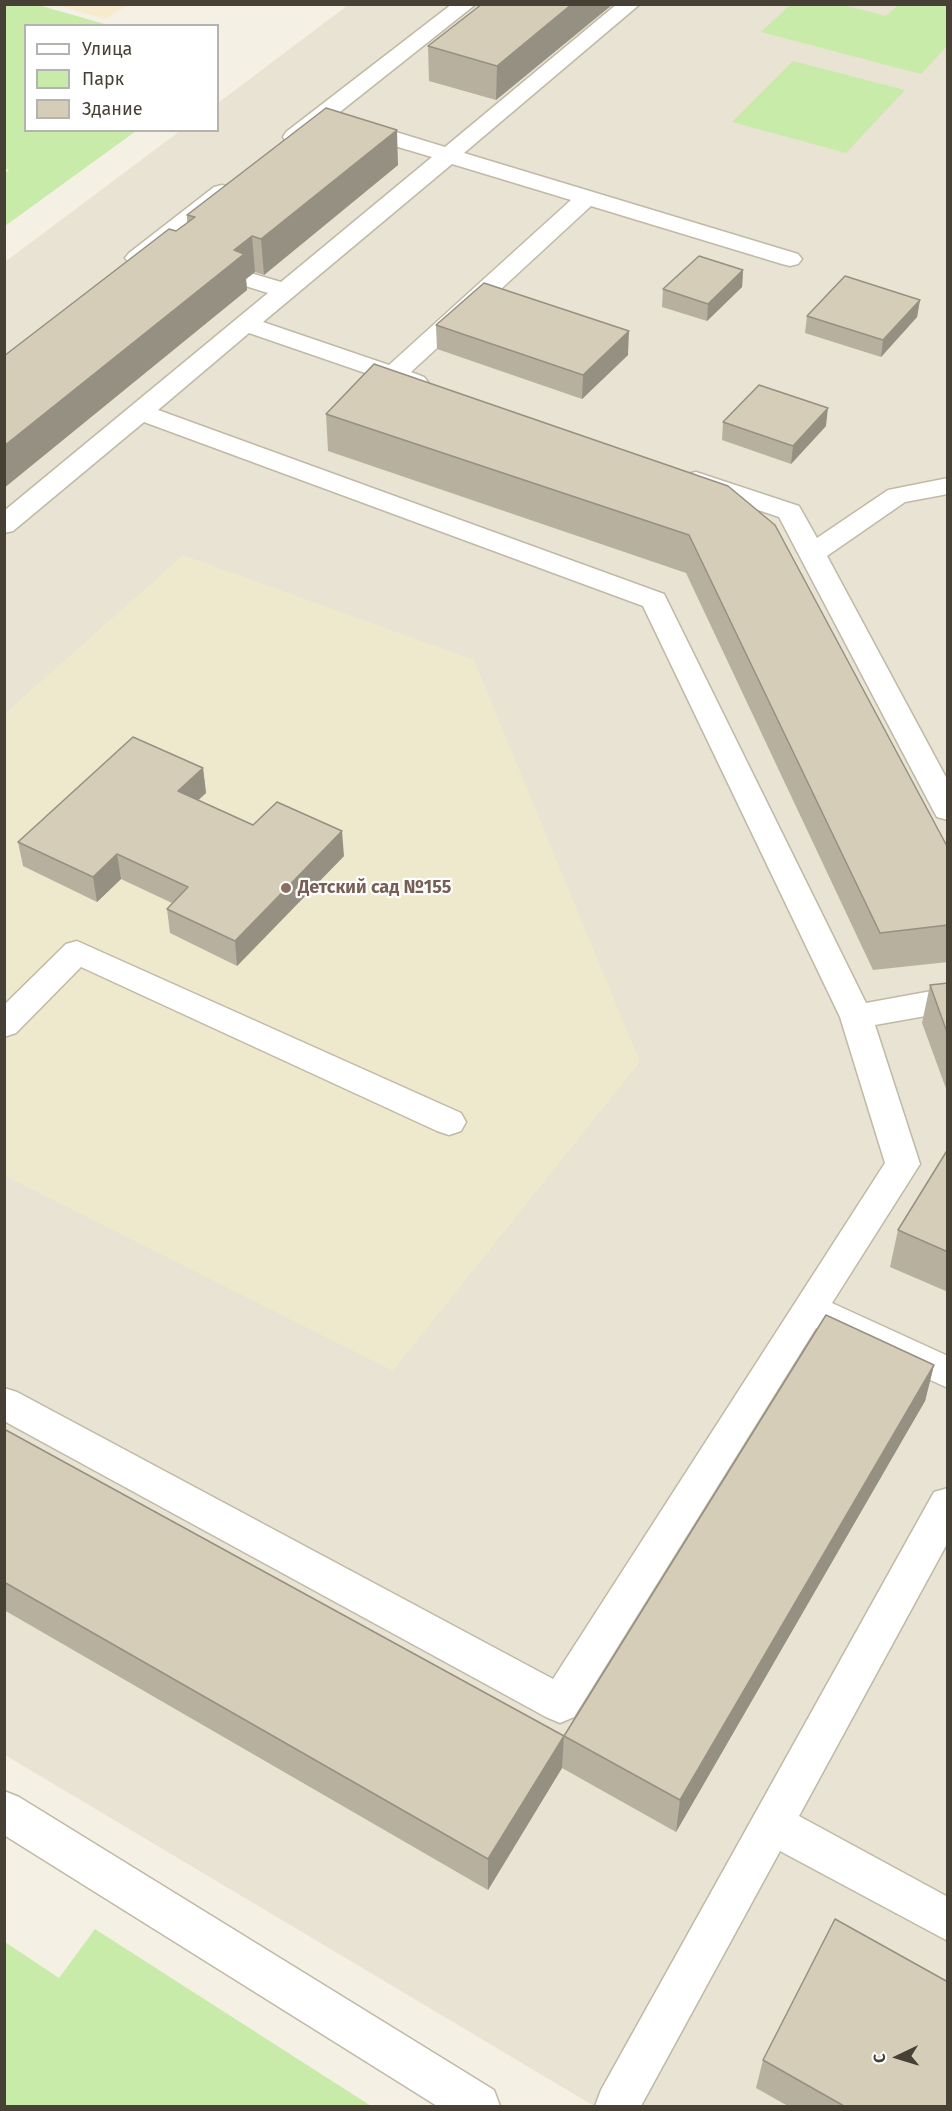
<!DOCTYPE html>
<html>
<head>
<meta charset="utf-8">
<style>
	body { margin:0 }
	#map { position:relative; width:952px; height:2111px; overflow:hidden; background:#f4f0e4; font-family:"Fira Sans",sans-serif }
	canvas { display:block }
	.frame { position:absolute; inset:0; border:6px solid #464134; pointer-events:none }
	.legend { position:absolute; left:24px; top:24px; width:195px; height:108px; box-sizing:border-box; background:#fff; border:2px solid #b5b3ae; margin:0; padding:8px 10px; list-style:none; font-size:18px; color:#464134 }
	.legend li { display:flex; align-items:center; gap:12px; height:30px }
	.legend b { width:30px; border:2px solid #b5b3ae }
	.north { position:absolute; left:868px; top:2027px; width:60px; height:60px; -webkit-text-stroke:4px #fff; paint-order:stroke; rotate:266deg; font-size:16px; font-weight:700; line-height:24px; text-align:center; color:#464134 }
	.north::after { content:''; display:block; margin:auto; width:21px; height:27px; background:#464134; clip-path:polygon(50% 0,100% 100%,50% 72%,0 100%) }
</style>
</head>
<body>
<div id="map">
<canvas width="952" height="2111"></canvas>
<div class="frame"></div>
<ul class="legend">
<li><b style="height:8px;background:#fff"></b>Улица</li>
<li><b style="height:16px;background:#c8ebaa"></b>Парк</li>
<li><b style="height:16px;background:#d6cdb9"></b>Здание</li>
</ul>
<div class="north">С</div>
</div>
<script>
const context = document.querySelector('canvas').getContext('2d');
context.lineJoin = 'round';
function fillPath(path, color) {
  context.fillStyle = color;
  context.fill(path, 'evenodd');
}
function strokePath(path, color, width, dash) {
  context.strokeStyle = color;
  context.lineWidth = width;
  context.lineCap = dash ? 'butt' : 'round';
  context.setLineDash(dash || []);
  context.stroke(path);
}
function drawText(font, color, halo, rows, align = 'center') {
  context.font = font + ' "Fira Sans",sans-serif';
  context.lineWidth = 4.5;
  context.setLineDash([]);
  context.textBaseline = 'middle';
  context.strokeStyle = halo;
  context.fillStyle = color;
  for (const [text, x, y, turn = 0] of rows) {
    context.save();
    context.translate(x, y);
    context.rotate((+turn || 0) * Math.PI / 180);
    context.textAlign = isNaN(turn) ? turn : align;
    if (halo) context.strokeText(text, 0, 0);
    context.fillText(text, 0, 0);
    context.restore();
  }
}
fillPath(new Path2D(`
	M348,5h599v2101h-353l-589,-351v-1493l175,-131 38,-1v-27z`), '#e8e3d2');
fillPath(new Path2D(`
	M57,5h71l-23,14z`), '#f8eacd');
fillPath(new Path2D(`
	M183,555l291,105 166,402 -247,309 -388,-195 -1,-462z`), '#eee8cd');
fillPath(new Path2D(`
	M5,4l33,1 70,20 -82,1v104l110,1 -131,95v-53l4,-3 -5,-2z
	M790,5h53l43,11 12,-11h49v41l-26,28 -160,-42z
	M793,61l112,29 -59,63 -114,-31z
	M95,1929l276,177h-366v-164l54,36z`), '#c8ebaa');
const minor = new Path2D(`
	M452,4h24l-174,138 -8,2 -8,-2 -3,-5 3,-5z
	M617,4h23l-176,149 334,101 4,5 -4,5 -8,2 -8,-2 -191,-58 -180,166 13,5 4,5 -4,5 -9,3 -9,-3 -157,-54 -91,77 506,184 202,409 82,-15v24l-73,13 45,139 -88,139 116,53v32l-132,-60 -242,389 -14,6 -14,-6 -542,-296v-33l13,4 536,287 332,-516 -45,-146 -197,-411 -499,-184 -131,109 -9,2v-22l264,-218 -29,-9 -4,-5 4,-5 8,-2 34,10 151,-125 -85,-25 -3,-5 3,-5 8,-2 8,2 82,25zM452,164l119,36 -182,165 -126,-43z
	M222,185l8,2 3,5 -3,5 -85,66 -8,2 -8,-2 -4,-5 4,-5 85,-66z
	M696,472l103,34 18,32 71,-48 60,-12v16l-43,8 -78,54 121,225v39l-11,-3 -4,-7 -154,-293 -92,-31 -4,-6 4,-6z
	M77,941l384,172 5,9 -5,9 -12,4 -12,-4 -356,-164 -65,66 -12,4v-32l62,-61z
	M948,1488v54l-149,274 149,81v44l-168,-90 -139,255h-46l6,-16 333,-598z
	M4,1791l15,6 475,293 6,16h-63l-433,-271z`);
strokePath(minor, '#c0b9a6', 3);
fillPath(minor, '#fff');
fillPath(new Path2D(`
	M613,4l-117,96 -67,-19 -1,-35z
	M398,165l-134,110 -9,-3 -9,7 1,11 -243,198v-132l183,-133v-8z
	M743,270l-1,17 -35,34 -45,-14 1,-18z
	M920,300l-3,17 -36,40 -76,-24 2,-17z
	M436,325l192,30 -46,44 -145,-50z
	M326,414l402,72 220,362v114l-75,8 -187,-397 -358,-122z
	M723,422l103,4 -35,38 -69,-24z
	M203,768l3,25 -8,7 55,25 91,31 -107,110 -67,-33 -3,-24 5,-6 -51,-24 -24,23 -74,-36 -5,-24z
	M948,983v111l-26,-71 8,-38z
	M948,1149v143l-58,-25 8,-37z
	M934,1365l-9,36 -249,431 -114,-64 -74,122 -484,-280v-181l560,307z
	M763,2060l185,46h-160l-32,-18z`), '#b8b09f');
fillPath(new Path2D(`
	M572,4h41l-117,96 1,-34z
	M397,130l1,35 -134,110 -3,-36z
	M252,236l3,36 -9,7 1,11 -243,198v-42l230,-196z
	M743,270l-1,17 -35,34 1,-17z
	M920,300l-3,17 -36,40 2,-17z
	M629,331l-1,24 -46,44 1,-24z
	M828,408l-2,18 -35,38 2,-18z
	M203,768l3,25 -25,23 -3,-25z
	M342,831l2,25 -107,110 -2,-25z
	M117,854l4,25 -24,23 -4,-25z
	M934,1365l-9,36 -249,431 4,-32z
	M564,1736l-2,32 -74,122v-31z`), '#969082');
const building = new Path2D(`
	M482,4h90l-75,62 -69,-20z
	M326,108l71,22 -136,109 -9,-3 -18,14 10,4 -240,192v-90l165,-127 7,2 11,-8 8,-6 -8,-2z
	M699,256l44,14 -35,34 -45,-15z
	M845,276l75,24 -37,40 -76,-24z
	M484,283l145,48 -46,44 -147,-50z
	M374,364l354,122 47,39 173,323v77l-68,8 -191,-398 -363,-121z
	M759,385l69,23 -35,38 -70,-24z
	M133,737l70,31 -25,23 75,34 24,-23 65,29 -107,110 -68,-32 21,-22 -71,-33 -24,23 -75,-35z
	M948,983v52l-18,-50z
	M948,1149v103l-50,-22z
	M826,1315l108,50 -254,435 -116,-64 -76,123 -484,-277v-153l560,307z
	M835,1919l113,63v124h-104l-81,-46z`);
fillPath(building, '#d6cdb9');
strokePath(building, '#969082', 1.5);
for (const [x, y, r, color] of [
	[286,888,6,"#8d6e63"]
]) {
  const dot = new Path2D();
  dot.arc(x, y, r, 0, 2 * Math.PI);
  context.fillStyle = color;
  context.fill(dot);
  strokePath(dot, '#fff', 2);
}
drawText('bold 18px', '#785e54', '#fff', [
	["Детский сад №155",298,888]
], 'left');
</script>
</body>
</html>
